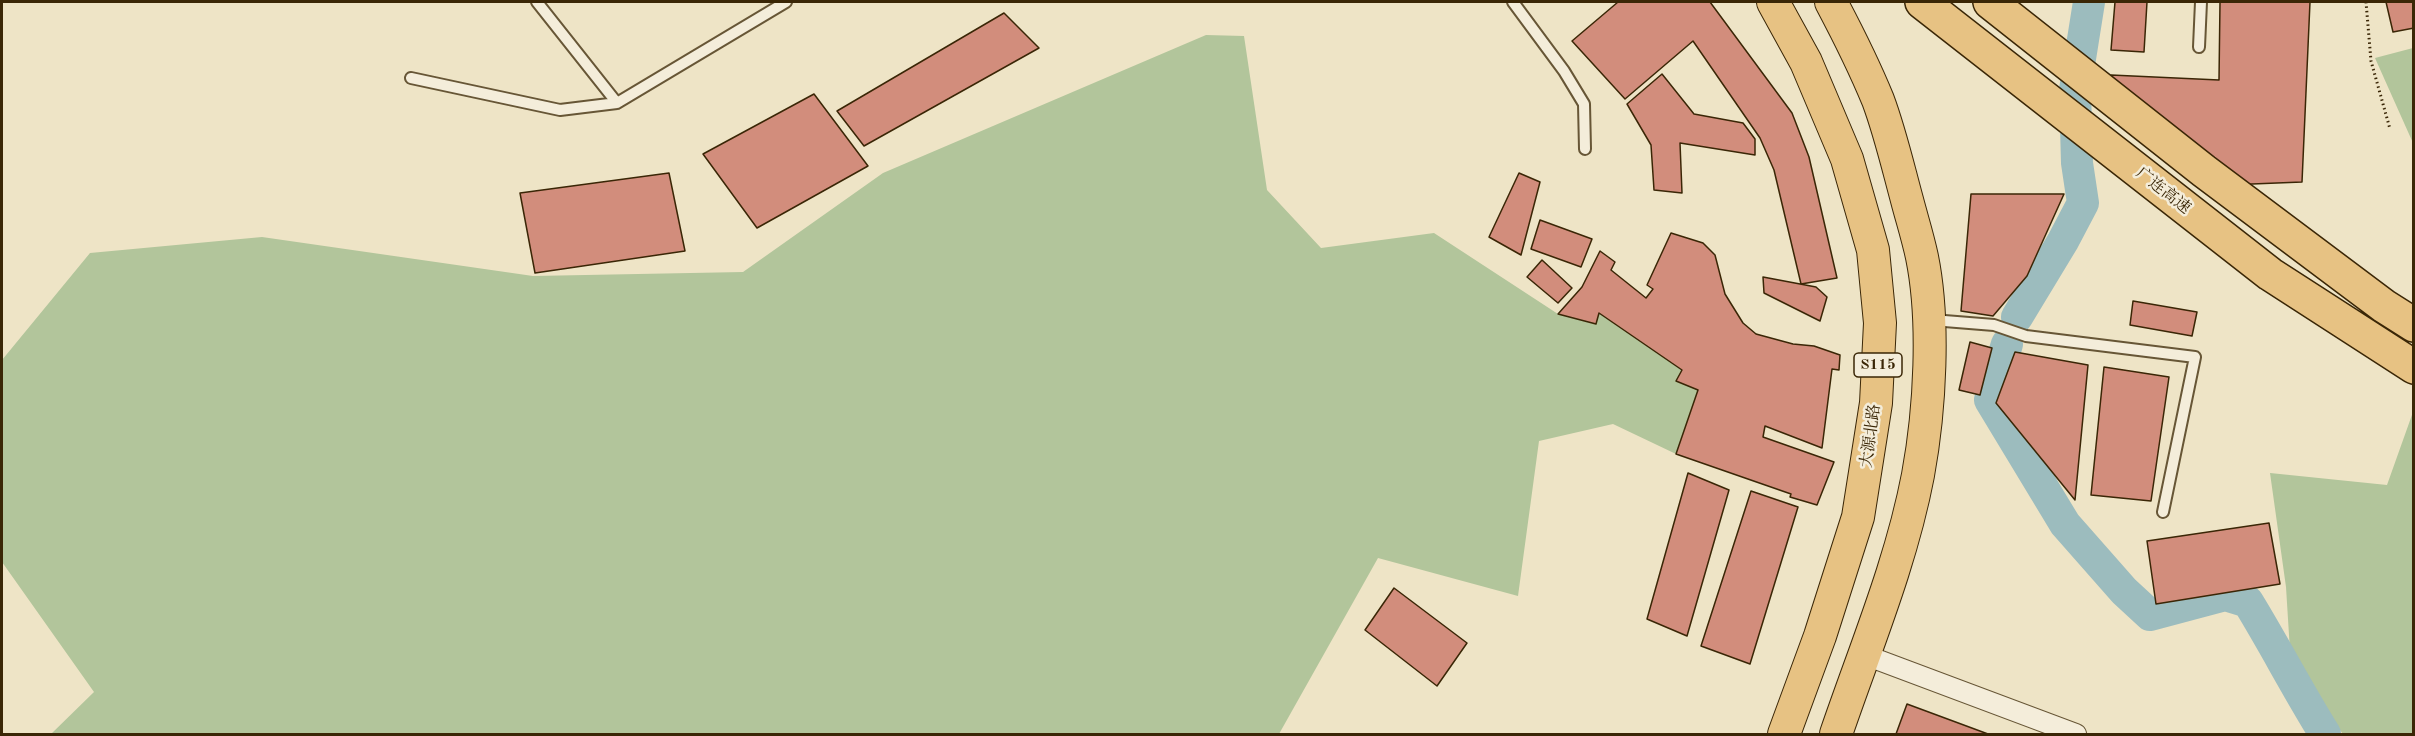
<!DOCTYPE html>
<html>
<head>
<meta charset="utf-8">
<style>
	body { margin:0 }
	#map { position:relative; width:2415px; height:736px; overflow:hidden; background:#eee4c6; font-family:"Old Standard TT",serif }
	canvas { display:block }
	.frame { position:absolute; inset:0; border:3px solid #3a2606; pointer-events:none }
</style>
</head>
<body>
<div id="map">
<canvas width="2415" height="736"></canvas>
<div class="frame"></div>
</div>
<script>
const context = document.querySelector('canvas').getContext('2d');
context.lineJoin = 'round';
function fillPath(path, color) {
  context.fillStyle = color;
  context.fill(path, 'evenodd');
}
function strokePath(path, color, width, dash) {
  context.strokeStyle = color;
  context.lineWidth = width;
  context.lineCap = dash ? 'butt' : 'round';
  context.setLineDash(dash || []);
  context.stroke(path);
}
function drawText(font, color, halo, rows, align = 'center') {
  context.font = font + ' "Old Standard TT","Noto Serif SC",serif';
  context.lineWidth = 5;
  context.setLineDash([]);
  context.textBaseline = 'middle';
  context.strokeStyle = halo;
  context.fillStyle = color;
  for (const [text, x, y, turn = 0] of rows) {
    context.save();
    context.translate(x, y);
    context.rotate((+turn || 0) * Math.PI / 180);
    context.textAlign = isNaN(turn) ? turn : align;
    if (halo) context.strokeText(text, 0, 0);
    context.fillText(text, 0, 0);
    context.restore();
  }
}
fillPath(new Path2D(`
	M1206,35l38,1 23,154 54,58 113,-15 124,81 37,10 4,-11 83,57 -6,11 22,9 -22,64 -63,-30 -74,17 -21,155 -140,-38 -99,176h-1228l43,-42 -92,-130v-202l88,-107 172,-16 271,39 210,-4 140,-99z
	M2413,48h1l-1,95 -38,-85z
	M2413,412v322h-70l-52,-67 -5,-80 -16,-114 117,12z`), '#b2c59b');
strokePath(new Path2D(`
	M2017,317l46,-76 20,-38 -6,-40 -2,-73 14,-88
	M2007,344l-17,56 75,124 59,67 26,24 75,-20 23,7c27,44 50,89 77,132`), '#9cbcbe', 32);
const building = new Path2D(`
	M1618,2h92l82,111 17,44 28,121 -36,6 -27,-114 -14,-32 -67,-97 -68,58 -53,-58z
	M2115,2h32l-3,50 -33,-2z
	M2220,2h90l-8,180 -100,4 -92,-73 1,-38 108,5z
	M2386,2h28v26l-21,4z
	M1004,13l35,35 -175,98 -27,-35z
	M1662,74l32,40 49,9 12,16v16l-75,-12 2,50 -28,-3 -3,-45 -24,-41z
	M814,94l54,72 -111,62 -54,-74z
	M669,173l16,78 -150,22 -15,-80z
	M1519,173l21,9 -19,73 -32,-18z
	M1971,194h93l-37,82 -34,40 -32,-5z
	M1540,220l52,19 -11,28 -50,-18z
	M1671,233l32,10 12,12 10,39 18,29 13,11 37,10 21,2 26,9 -1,15 -7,-1 -10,79 -57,-22 -2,11 71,25 -17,43 -27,-8 1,-3 -115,-40 22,-64 -22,-9 6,-11 -83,-57 -3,11 -38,-10 24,-27 18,-36 15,11 -4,8 35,28 7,-9 -6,-4z
	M1542,260l30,28 -14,15 -31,-26z
	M1763,277l53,10 11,10 -7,24 -56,-28z
	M2133,301l64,11 -5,24 -62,-11z
	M1970,342l22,6 -12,47 -21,-5z
	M2015,352l73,13 -13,135 -79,-97z
	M2104,367l65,10 -18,124 -60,-6z
	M1688,473l41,17 -42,146 -40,-17z
	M1751,491l47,16 -48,157 -49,-18z
	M2269,523l11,61 -124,20 -9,-63z
	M1394,588l73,55 -30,43 -72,-56z
	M1907,704l81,30h-92z`);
fillPath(building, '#d28d7c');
strokePath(building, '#3a2606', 1.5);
const lane = new Path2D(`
	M537,2l80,101
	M1513,2l51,69 20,33 1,45
	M2199,47l2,-45
	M411,78l149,32 57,-7 169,-101
	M1932,320l62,5 32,11 169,21 -32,155`);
const street = new Path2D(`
	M1865,655l211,79`);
const primary = new Path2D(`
	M1773,2l33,60 41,97 26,91 7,73 -4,80 -18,114 -38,119 -36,98
	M1831,2c17,32 33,64 47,98 12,32 20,67 29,100 5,19 11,38 15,57 13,64 8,153 -4,218 -17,89 -53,174 -82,259`);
const highway = new Path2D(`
	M1922,2l348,272 144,93
	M1990,2l214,169 180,135 30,19`);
strokePath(lane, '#675636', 14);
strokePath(street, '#675636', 22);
strokePath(primary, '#3a2606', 34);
strokePath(highway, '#3a2606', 36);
strokePath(new Path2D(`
	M2366,2l5,59 19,68`), '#3a2606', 3, [1.5, 3]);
strokePath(lane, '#f4edda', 10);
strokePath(street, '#f4edda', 20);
strokePath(primary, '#e7c283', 32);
strokePath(highway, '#e7c283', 33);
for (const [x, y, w] of [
	[1878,365,48]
]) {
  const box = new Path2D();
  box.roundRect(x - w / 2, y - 12, w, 24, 4.5);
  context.fillStyle = '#f4edda';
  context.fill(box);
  strokePath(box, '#3a2606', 1.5);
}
drawText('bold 15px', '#3a2606', null, [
	["S115",1878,365]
]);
drawText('16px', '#3a2606', '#f4edda', [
	["广连高速",2163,191,38],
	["大源北路",1871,436,-82]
]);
</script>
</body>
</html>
